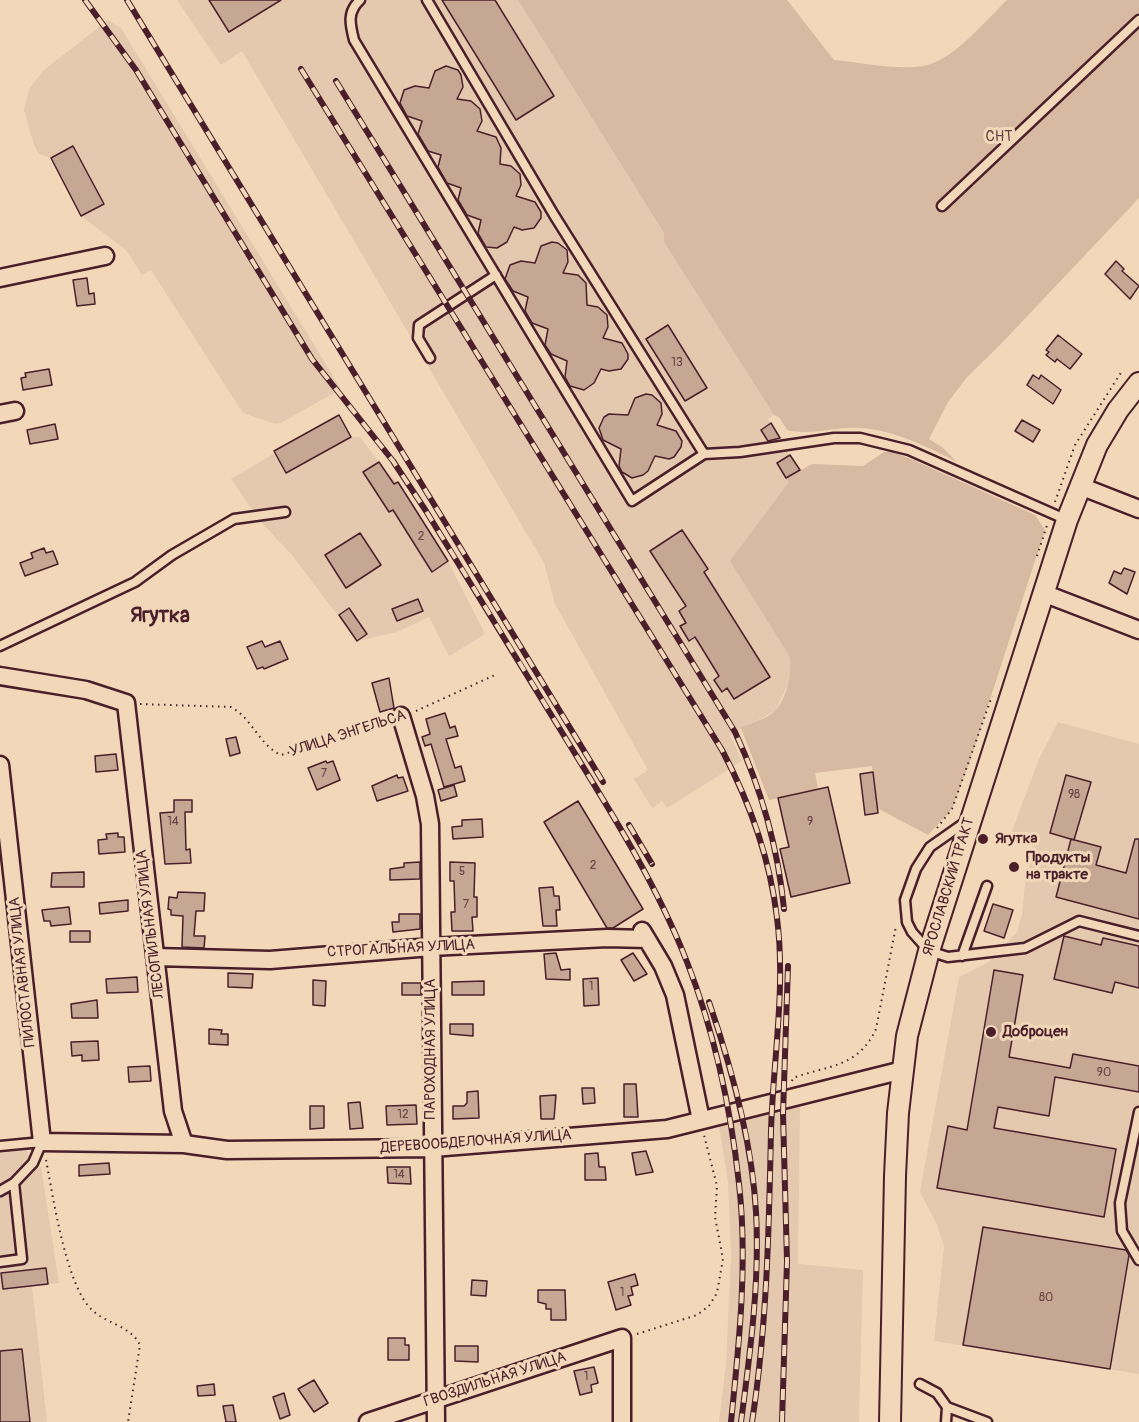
<!DOCTYPE html>
<html>
<head>
<meta charset="utf-8">
<style>
	body { margin:0 }
	canvas { display:block; background:#f2d8b9 }
</style>
</head>
<body>
<canvas width="1139" height="1422"></canvas>
<script>
const context = document.querySelector('canvas').getContext('2d');
context.lineJoin = 'round';
function fillPath(path, color) {
  context.fillStyle = color;
  context.fill(path, 'evenodd');
}
function strokePath(path, color, width, dash) {
  context.strokeStyle = color;
  context.lineWidth = width;
  context.lineCap = dash ? 'butt' : 'round';
  context.setLineDash(dash || []);
  context.stroke(path);
}
function drawText(font, color, halo, rows, align = 'center') {
  context.font = font + ' Pangolin,sans-serif';
  context.lineWidth = 6;
  context.setLineDash([]);
  context.textBaseline = 'middle';
  context.strokeStyle = halo;
  context.fillStyle = color;
  for (const [text, x, y, turn = 0] of rows) {
    context.save();
    context.translate(x, y);
    context.rotate((+turn || 0) * Math.PI / 180);
    context.textAlign = isNaN(turn) ? turn : align;
    if (halo) context.strokeText(text, 0, 0);
    context.fillText(text, 0, 0);
    context.restore();
  }
}
fillPath(new Path2D(`
	M177,0h341l146,233v9l110,173 -6,4 12,19 -2,1 22,31 -13,8 2,4 2,196 -16,33 -45,24 12,26 -75,47 -5,-7 -10,7 -18,-29 14,-9 -93,-166 -11,-41 -302,-512 -21,14z
	M108,20l13,8 220,361 -60,34 -6,1 -32,-11 -92,-143 -9,5 -16,-25 -45,-34 -30,-58 -12,-4 -5,-9 -10,-35 5,-21 15,-19z
	M339,415l12,22h9l26,35 12,10 50,79 37,73 -36,22 -20,-39 -32,15 -40,9 -65,-86 -33,-35 -28,-41z
	M1058,722l81,22v630l-205,-33 10,-95 -8,-23 -16,-31 39,-215 30,-15 28,-30 5,-17 3,-32 10,-35 -24,-14 28,-75z
	M800,1106l-2,158 65,6 -4,152h-140l7,-58 5,-108 -3,-74 -9,-56z
	M28,1150l1,10 9,8 3,-1 18,116 -27,3 15,136h-47v-269z`), '#e4c9ae');
fillPath(new Path2D(`
	M518,0h269l47,60c29,3 61,10 89,6 29,-4 63,-46 84,-66h132v198l-140,148 -31,30 -20,26 -19,37 13,8 15,15c-34,-17 -70,-36 -110,-34 -21,1 -39,7 -60,2l-8,-13 -5,-2 -110,-173v-9z
	M884,452h8l19,7 124,56 10,15 -75,231 -18,48 -24,26 -51,-27 -5,-42 -57,7 3,16 -49,11 -28,-72c10,-5 27,-10 34,-17 12,-13 17,-37 15,-54l-60,-96 59,-79 -3,-4 26,-14 51,2z`), '#d7baa1');
const building = new Path2D(`
	M209,0h72l-52,32z
	M442,0h53l59,96 -38,24z
	M446,66l12,4 3,5 2,12 -6,12 14,2 9,8 2,12 -5,10 19,6 5,11 -1,16 11,2 9,8 1,11 -5,11 19,6 6,10v6l-7,10 -12,2 -8,-3 -7,15 -10,6 -11,-1 -8,-14 3,-13 -14,-5 -9,-15 3,-12 -14,-5 -9,-16 3,-12 -13,-4 -10,-17 4,-13 -15,-5 -7,-13 4,-13 11,-4 14,2 6,-17z
	M73,146l31,58 -23,12 -30,-58z
	M552,242l6,1 9,7 1,12 -5,11 15,2 8,8 1,22 11,2 9,8 1,12 -5,11 19,5 6,11v5l-7,10 -12,2 -8,-2 -7,14 -10,7 -14,-4 -5,-9 2,-16 -16,-7 -6,-9 3,-16 -16,-6 -7,-12 3,-14 -15,-6 -8,-12 5,-14 11,-4 14,2 6,-17z
	M1116,261l8,8 -2,2 17,15 -9,13 -25,-25z
	M87,278l2,16 5,-1 1,11 -18,2 -4,-26z
	M668,325l39,63 -22,13 -39,-62z
	M1058,335l24,19 -12,15 -13,-10 -2,3 -9,-7 3,-3 -3,-2z
	M49,369l3,16 -29,5 -2,-12 5,-1 -1,-4z
	M1033,375l6,4 2,-4 20,15 -8,14 -26,-19z
	M646,394l6,1 9,8 1,11 -5,11 19,6 6,10 -1,6 -7,10 -5,2 -14,-3 -7,15 -5,4 -11,3 -10,-6 -3,-6 2,-17 -18,-9 -4,-12 5,-11 5,-3 19,1 7,-17z
	M339,415l12,22 -65,36 -12,-22z
	M1022,420l18,10 -7,12 -18,-11z
	M771,423l9,15 -12,3 -7,-11z
	M55,424l3,15 -28,5 -3,-14z
	M790,455l10,15 -14,8 -9,-15z
	M379,462l15,22 4,-2 50,79 -16,11 -39,-62 -4,2 -26,-40z
	M682,530l26,39 -4,3 66,105 -36,22 -7,-11 -5,4 -8,-12 5,-4 -24,-39 -6,4 -9,-15 6,-3 -7,-12 7,-5 -36,-55z
	M360,533l21,32 -35,23 -21,-33z
	M44,548l2,5 7,-2 5,13 -33,12 -5,-13 13,-5 -2,-5z
	M1124,568l11,4 -8,22 -18,-11 5,-12 7,3z
	M418,599l5,12 -26,10 -5,-12z
	M349,608l18,26 -10,7 -18,-26z
	M262,641l3,6 15,-6 8,18 -24,10 -1,-2 -6,2 -10,-22z
	M389,678l5,30 -14,4 -8,-29z
	M445,713l5,15 5,-2 3,10 -12,3 9,29 6,-2 4,15 -21,6 -13,-43 -6,2 -3,-9 8,-3 -4,-15z
	M236,737l4,16 -10,3 -4,-17z
	M116,754l2,16 -22,2 -1,-16z
	M326,761l1,2 6,-2 7,19 -23,10 -9,-22z
	M873,772l5,41 -13,2 -5,-41z
	M397,775l1,3 5,-1 5,14 -31,10 -5,-15z
	M1066,775l25,7 -17,58 -24,-7z
	M454,785l3,11 -16,5 -3,-11z
	M828,787l22,96 -59,14 -11,-48 9,-2 -11,-49z
	M174,800h18v12h-7l1,38 4,-1 1,14 -26,1 -5,-51 14,-1z
	M578,801l65,108 -30,19h-6l-63,-106z
	M482,819l1,18 -30,2 -1,-12 10,-1v-6z
	M118,833v4h6l1,15 -26,2 -1,-14 9,-1 -1,-5z
	M1071,839l30,8 -5,18 30,8 9,-34h4v80l-83,-22z
	M420,862v17l-30,1v-11l14,-2v-4z
	M450,862l25,1 -1,34h3v20h-5l1,14h-21l-1,-19h4l-1,-31h-4z
	M84,872v15h-33l1,-14z
	M553,887l1,9h5l1,14h-4l1,16h-14l-4,-38z
	M178,892l27,1 -1,18h-8l-2,25h11l-1,12 -22,-1 1,-31 -12,-1v-5l-3,-1 1,-12 8,1z
	M128,900v11l-28,3 -1,-11z
	M993,904l20,6 -9,28 -20,-7z
	M69,907l2,17 -20,2 -1,-5h-6l-2,-11z
	M399,914h21v15l-27,3 -1,-10h7z
	M70,931h20v11h-20z
	M1064,936l37,9 2,-7 36,8v42l-24,-6 -3,11 -58,-14z
	M556,953l5,17 9,-1v11l-24,-1 -2,-25z
	M633,953l14,21 -13,7 -13,-21z
	M994,970l29,5 -14,82 61,11 3,-14 66,12v26l-84,-15 -6,39 -51,-9 -4,21 122,21 -12,68 -167,-29 11,-62 19,4z
	M228,973l25,1 -1,14 -24,-1z
	M137,977l1,15 -31,1 -1,-14z
	M598,978l1,27 -15,1 -1,-27z
	M313,980l13,1 -1,25 -12,-1z
	M484,981v14h-32v-13z
	M402,983h19v12h-19z
	M97,1000l1,18h-26l-1,-14z
	M450,1024h23v12l-23,-2z
	M209,1029l13,1 -1,4h7v11l-19,-1z
	M98,1041l1,19 -17,1v-6l-10,1 -1,-14z
	M150,1066l1,15 -22,1 -1,-15z
	M624,1084h12l2,33h-14z
	M582,1088h12l1,15 -12,1z
	M478,1091l1,27 -26,1v-13h11l3,-3v-11z
	M556,1095l-2,24h-13l-1,-23z
	M360,1102l3,26 -13,1 -2,-26z
	M416,1105l1,19 -30,1 -1,-19z
	M310,1106h14v22l-14,1z
	M646,1151l7,21 -17,3 -4,-22z
	M598,1153l1,14h6l1,13h-21v-26z
	M109,1163l1,11 -31,2v-11z
	M387,1167h23l1,17 -23,-1z
	M983,1227l143,23 3,5 -19,114 -147,-24z
	M46,1268l2,16 -45,5 -2,-16z
	M635,1274l3,11 -7,2 2,8 -5,1 3,9 -15,5 -8,-28z
	M472,1280l15,1 -1,15 -15,-1z
	M538,1290h27l1,30h-15v-11h-5v-5l-8,-2z
	M388,1338h17v7h4v15h-21z
	M455,1346h23v16l-23,-1z
	M22,1349l8,73h-30v-71z
	M594,1367l4,16 -7,2 1,7 -12,3 -6,-24z
	M314,1380l14,23 -14,9 -16,-23z
	M214,1384l1,11 -17,1 -1,-10z
	M284,1393l6,22 -10,4 -7,-22z
	M233,1405l3,17h-10l-3,-16z`);
fillPath(building, '#c5a794');
strokePath(building, '#4a1f2b', 1.5);
const service = new Path2D(`
	M360,0c-13,12 -10,24 -6,40l278,461 72,-47 36,-2 94,-14h26l49,12 158,70
	M427,0l127,215 150,239
	M942,206l197,-186
	M430,358l-12,-20 1,-13 77,-50
	M0,646l135,-64 37,-27 62,-36 51,-7
	M967,821l-37,26 -14,22 -11,31 2,22 5,10 17,19 19,6 77,-9 54,-27 60,15
	M962,956l25,-70
	M1139,1112l-19,91 2,28 17,29
	M0,1146l42,-4 -9,21 -19,20 8,76 -22,3
	M0,1191l14,-8
	M920,1384l17,9 10,14 -1,15
	M947,1407l40,15`);
const minor = new Path2D(`
	M0,278l105,-22
	M0,414l15,-3
	M1080,486l59,23
	M1043,593l96,37
	M0,676l86,14 40,13 47,408 11,33
	M401,716l24,80 5,28 6,598
	M0,765l42,377 142,2 43,6 206,-2 234,-19 236,-59
	M642,931l21,35 12,29 26,125
	M155,957l115,3 161,-13 176,-9 40,1
	M368,1422l254,-84v84`);
const tertiary = new Path2D(`
	M890,1422l5,-246 3,-63 9,-77 22,-85 138,-431 30,-75 21,-35 21,-27`);
strokePath(service, '#4a1f2b', 13);
strokePath(minor, '#4a1f2b', 21);
strokePath(tertiary, '#4a1f2b', 24);
strokePath(new Path2D(`
	M1055,502l20,-57 47,-74
	M1037,556l11,-34
	M140,704l91,3c21,11 28,38 50,48l107,-34
	M416,711l79,-36
	M937,828l15,-19 40,-113
	M792,1081l1,-3c35,-13 65,-10 83,-49l20,-103
	M46,1160c7,36 20,126 46,150 15,14 39,16 48,35l-12,77
	M637,1334l60,-19 12,-9 8,-13 6,-34 -8,-42 2,-31 -13,-51`), '#4a1f2b', 2, [1.5, 4.5]);
strokePath(service, '#f2d8b9', 8);
strokePath(minor, '#f2d8b9', 16);
strokePath(tertiary, '#f2d8b9', 20);
const rail = new Path2D(`
	M85,0l51,70 176,289 81,102 33,50c47,76 94,152 140,228 45,73 90,144 121,223 27,69 44,148 52,222 9,78 0,160 -8,238
	M127,0l476,782
	M301,69l421,681c28,53 48,108 55,168 9,70 -4,143 -6,213 -2,98 -4,195 -19,291
	M336,81l399,651c26,56 43,116 49,177
	M629,825l23,39
	M709,1002c23,67 43,139 47,210 4,69 -6,142 -15,210
	M782,1422l5,-161 -4,-147 5,-148`);
strokePath(rail, '#4a1f2b', 6);
strokePath(rail, '#f2d8b9', 4, [11]);
for (const [x, y, r, color] of [
	[983,839,6,"#4a1f2b"],
	[1014,867,6,"#4a1f2b"],
	[991,1032,6,"#4a1f2b"]
]) {
  const dot = new Path2D();
  dot.arc(x, y, r, 0, 2 * Math.PI);
  context.fillStyle = color;
  context.fill(dot);
  strokePath(dot, '#f2d8b9', 2);
}
drawText('12px', '#694145', null, [
	["13",677,363],
	["2",421,537],
	["7",324,774],
	["98",1074,795],
	["14",173,822],
	["9",810,822],
	["2",593,866],
	["5",462,872],
	["7",466,905],
	["1",591,987],
	["90",1104,1073],
	["12",403,1115],
	["14",399,1175],
	["1",622,1293],
	["80",1046,1298],
	["1",586,1377]
]);
drawText('15px', '#663e43', '#f2d8b9', [
	["СНТ",999,137]
]);
drawText('15px', '#4a1f2b', '#f2d8b9', [
	["УЛИЦА ЭНГЕЛЬСА",348,734,-18],
	["ЯРОСЛАВСКИЙ ТРАКТ",949,887,-73],
	["ЛЕСОПИЛЬНАЯ УЛИЦА",151,924,-97],
	["СТРОГАЛЬНАЯ УЛИЦА",401,949,-3],
	["ПИЛОСТАВНАЯ УЛИЦА",23,972,-96],
	["ПАРОХОДНАЯ УЛИЦА",431,1049,-90],
	["ДЕРЕВООБДЕЛОЧНАЯ УЛИЦА",476,1142,-4],
	["ГВОЗДИЛЬНАЯ УЛИЦА",495,1380,-18]
]);
drawText('bold 15px', '#4a1f2b', '#f2d8b9', [
	["Ягутка",995,839],
	["Продукты",1026,858],
	["на тракте",1026,875],
	["Доброцен",1003,1032]
], 'left');
drawText('bold 21px', '#4a1f2b', '#f2d8b9', [
	["Ягутка",160,617]
]);
</script>
</body>
</html>
